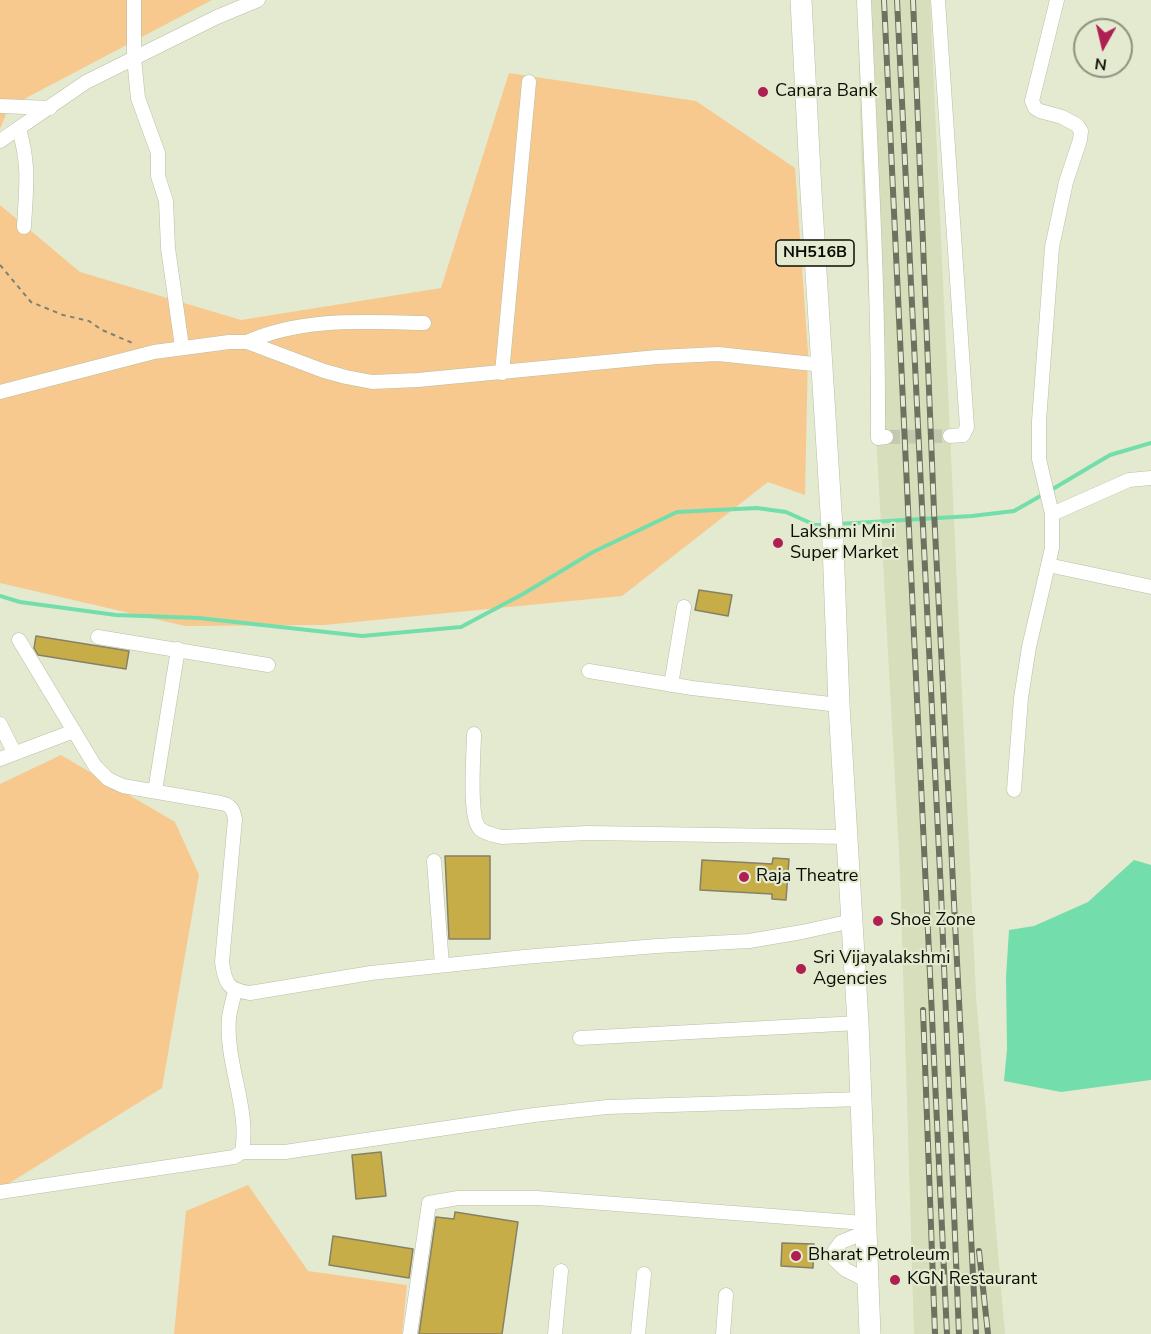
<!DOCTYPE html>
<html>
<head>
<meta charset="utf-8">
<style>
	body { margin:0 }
	#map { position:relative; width:1151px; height:1334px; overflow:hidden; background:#e4eacf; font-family:"Nunito Sans",sans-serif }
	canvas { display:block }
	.north { position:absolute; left:1073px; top:18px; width:60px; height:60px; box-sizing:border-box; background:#e4eacf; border:2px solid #8d927e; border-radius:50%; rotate:188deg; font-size:16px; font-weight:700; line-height:24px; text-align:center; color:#0b0d05 }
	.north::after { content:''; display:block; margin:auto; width:21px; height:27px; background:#af1f52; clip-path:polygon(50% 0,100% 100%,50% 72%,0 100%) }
</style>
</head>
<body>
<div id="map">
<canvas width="1151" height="1334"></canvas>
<div class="north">N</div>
</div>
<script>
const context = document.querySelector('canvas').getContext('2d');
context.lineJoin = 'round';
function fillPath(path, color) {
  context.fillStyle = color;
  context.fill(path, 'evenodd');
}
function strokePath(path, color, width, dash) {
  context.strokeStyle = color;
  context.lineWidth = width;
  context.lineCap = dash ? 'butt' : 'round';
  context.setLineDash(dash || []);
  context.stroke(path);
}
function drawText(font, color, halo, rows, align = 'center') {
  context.font = font + ' "Nunito Sans",sans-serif';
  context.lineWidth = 4.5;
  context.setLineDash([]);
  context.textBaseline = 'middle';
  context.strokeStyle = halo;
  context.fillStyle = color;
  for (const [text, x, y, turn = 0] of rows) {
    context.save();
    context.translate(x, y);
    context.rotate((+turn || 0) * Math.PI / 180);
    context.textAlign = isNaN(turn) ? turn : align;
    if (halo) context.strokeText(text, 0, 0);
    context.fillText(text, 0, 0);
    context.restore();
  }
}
fillPath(new Path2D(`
	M857,0h73l46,996 29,338h-91l-14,-462 -38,-694z`), '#d7debc');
fillPath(new Path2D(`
	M0,0h212l-203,107 -9,22z
	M509,73l187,28 99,67 13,184 -3,143 -37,-13 -146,114 -298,29 -139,1 -185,-43v-378l80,67 161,48 200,-32z
	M61,755l114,67 24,53 -37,213 -162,101v-405z
	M248,1185l60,86 99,14 -5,49h-228l12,-123z`), '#f7c98f');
fillPath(new Path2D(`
	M1134,860l17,5v215l-90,12 -57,-11 3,-32 -1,-72 3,-47 25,-4 54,-24z`), '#73deab');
strokePath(new Path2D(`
	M1051,490l59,-35 41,-12
	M838,524l134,-8 42,-5 30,-17
	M0,596l20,6 96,13 83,3 163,18 99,-9 62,-33 70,-42 84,-40 80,-4 29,4 29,13h10`), '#73deab', 4);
const building = new Path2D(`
	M699,590l33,5 -4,21 -33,-6z
	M36,636l93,15 -3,18 -88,-14 -4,-7z
	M445,856h45v83h-41z
	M773,858l16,1 -3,41 -14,-1v-5l-72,-4 2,-30 70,4z
	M381,1152l5,44 -30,3 -4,-44z
	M455,1212l63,10 -16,112h-83l17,-117 18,2z
	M333,1236l80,13 -4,29 -80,-13z
	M782,1243l32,1 -1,24 -32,-2z`);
fillPath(building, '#c6ad47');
strokePath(building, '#868067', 1.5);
strokePath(new Path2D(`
	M886,437l64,-1`), '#c3c9b1', 14, [14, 7]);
const minor = new Path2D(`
	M134,0v58l4,40 20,55v23l8,25 2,47 14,99
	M864,0c6,146 15,292 14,438l8,-1
	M938,0l29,427 -4,8 -13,1
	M0,106l50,2
	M19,129c11,38 7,59 5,98
	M0,141l86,-59 131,-65 41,-17
	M247,342c56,-25 117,-20 177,-19
	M502,373l27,-291
	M0,392l154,-40 75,-10h18l77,29 22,6 26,5 46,-2 239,-23 61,-3 105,11
	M1052,514l77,-34 22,-2
	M1048,565l103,22
	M98,637l170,28
	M19,640l76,126 13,13 15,7 98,17c10,2 12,6 14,16l-13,143c3,22 6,28 28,31l121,-20 153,-16 133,-11 92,-5 53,-9 50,-11
	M589,671l103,17 147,17
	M671,685l13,-78
	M0,724l14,28
	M474,734c0,18 -6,84 6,95 6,5 14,6 22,8l86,-4 259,4
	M0,759l74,-28
	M1014,790l7,-92 8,-51 23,-99v-34l-13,-55v-38l13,-174 14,-65 14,-42 1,-9 -4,-6 -15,-8 -22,-6 -5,-3 -3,-7 25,-101
	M155,791l23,-142
	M434,861l8,104
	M580,1038l278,-15
	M242,1152h43l249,-37 73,-8 254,-8
	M0,1192l234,-35 8,-5c8,-44 -17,-89 -13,-134 1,-9 4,-18 6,-27
	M866,1232l-25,10 -6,8v10l11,10 22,11
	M410,1334l19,-131 29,-5h79l328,25
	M555,1334l6,-63
	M638,1334l6,-60
	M723,1334l3,-39`);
const highway = new Path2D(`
	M801,0l10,192 22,352 6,161 19,318 12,311`);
strokePath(minor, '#b8bea4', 15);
strokePath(highway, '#b8bea4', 22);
strokePath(new Path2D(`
	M0,265l31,37 32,13 26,6 13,9 33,14`), '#7d816f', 2, [4.5, 4.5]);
strokePath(minor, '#fff', 14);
strokePath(highway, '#fff', 21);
const rail = new Path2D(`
	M884,0l63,1334
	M897,0l44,892 18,442
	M913,0l21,511 42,823
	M923,1010l12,324
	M979,1251l9,83`);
strokePath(rail, '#6d7160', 6);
strokePath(rail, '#e4eacf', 4, [11]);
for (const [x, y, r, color] of [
	[763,92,6,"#af1f52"],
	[778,543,6,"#af1f52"],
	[744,877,6,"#af1f52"],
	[878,921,6,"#af1f52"],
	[801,969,6,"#af1f52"],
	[796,1256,6,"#af1f52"],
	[895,1280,6,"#af1f52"]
]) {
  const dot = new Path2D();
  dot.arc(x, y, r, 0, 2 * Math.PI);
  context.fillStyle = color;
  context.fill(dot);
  strokePath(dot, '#e4eacf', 2);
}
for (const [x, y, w] of [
	[815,253,78]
]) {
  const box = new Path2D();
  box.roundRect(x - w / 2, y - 13, w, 26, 4.5);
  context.fillStyle = '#e4eacf';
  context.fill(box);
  strokePath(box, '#0b0d05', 1.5);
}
drawText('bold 16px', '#0b0d05', null, [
	["NH516B",815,253]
]);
drawText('18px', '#0b0d05', '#e4eacf', [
	["Canara Bank",775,92],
	["Lakshmi Mini",790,533],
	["Super Market",790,554],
	["Raja Theatre",756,877],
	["Shoe Zone",890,921],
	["Sri Vijayalakshmi",813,959],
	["Agencies",813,980],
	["Bharat Petroleum",808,1256],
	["KGN Restaurant",907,1280]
], 'left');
</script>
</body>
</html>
